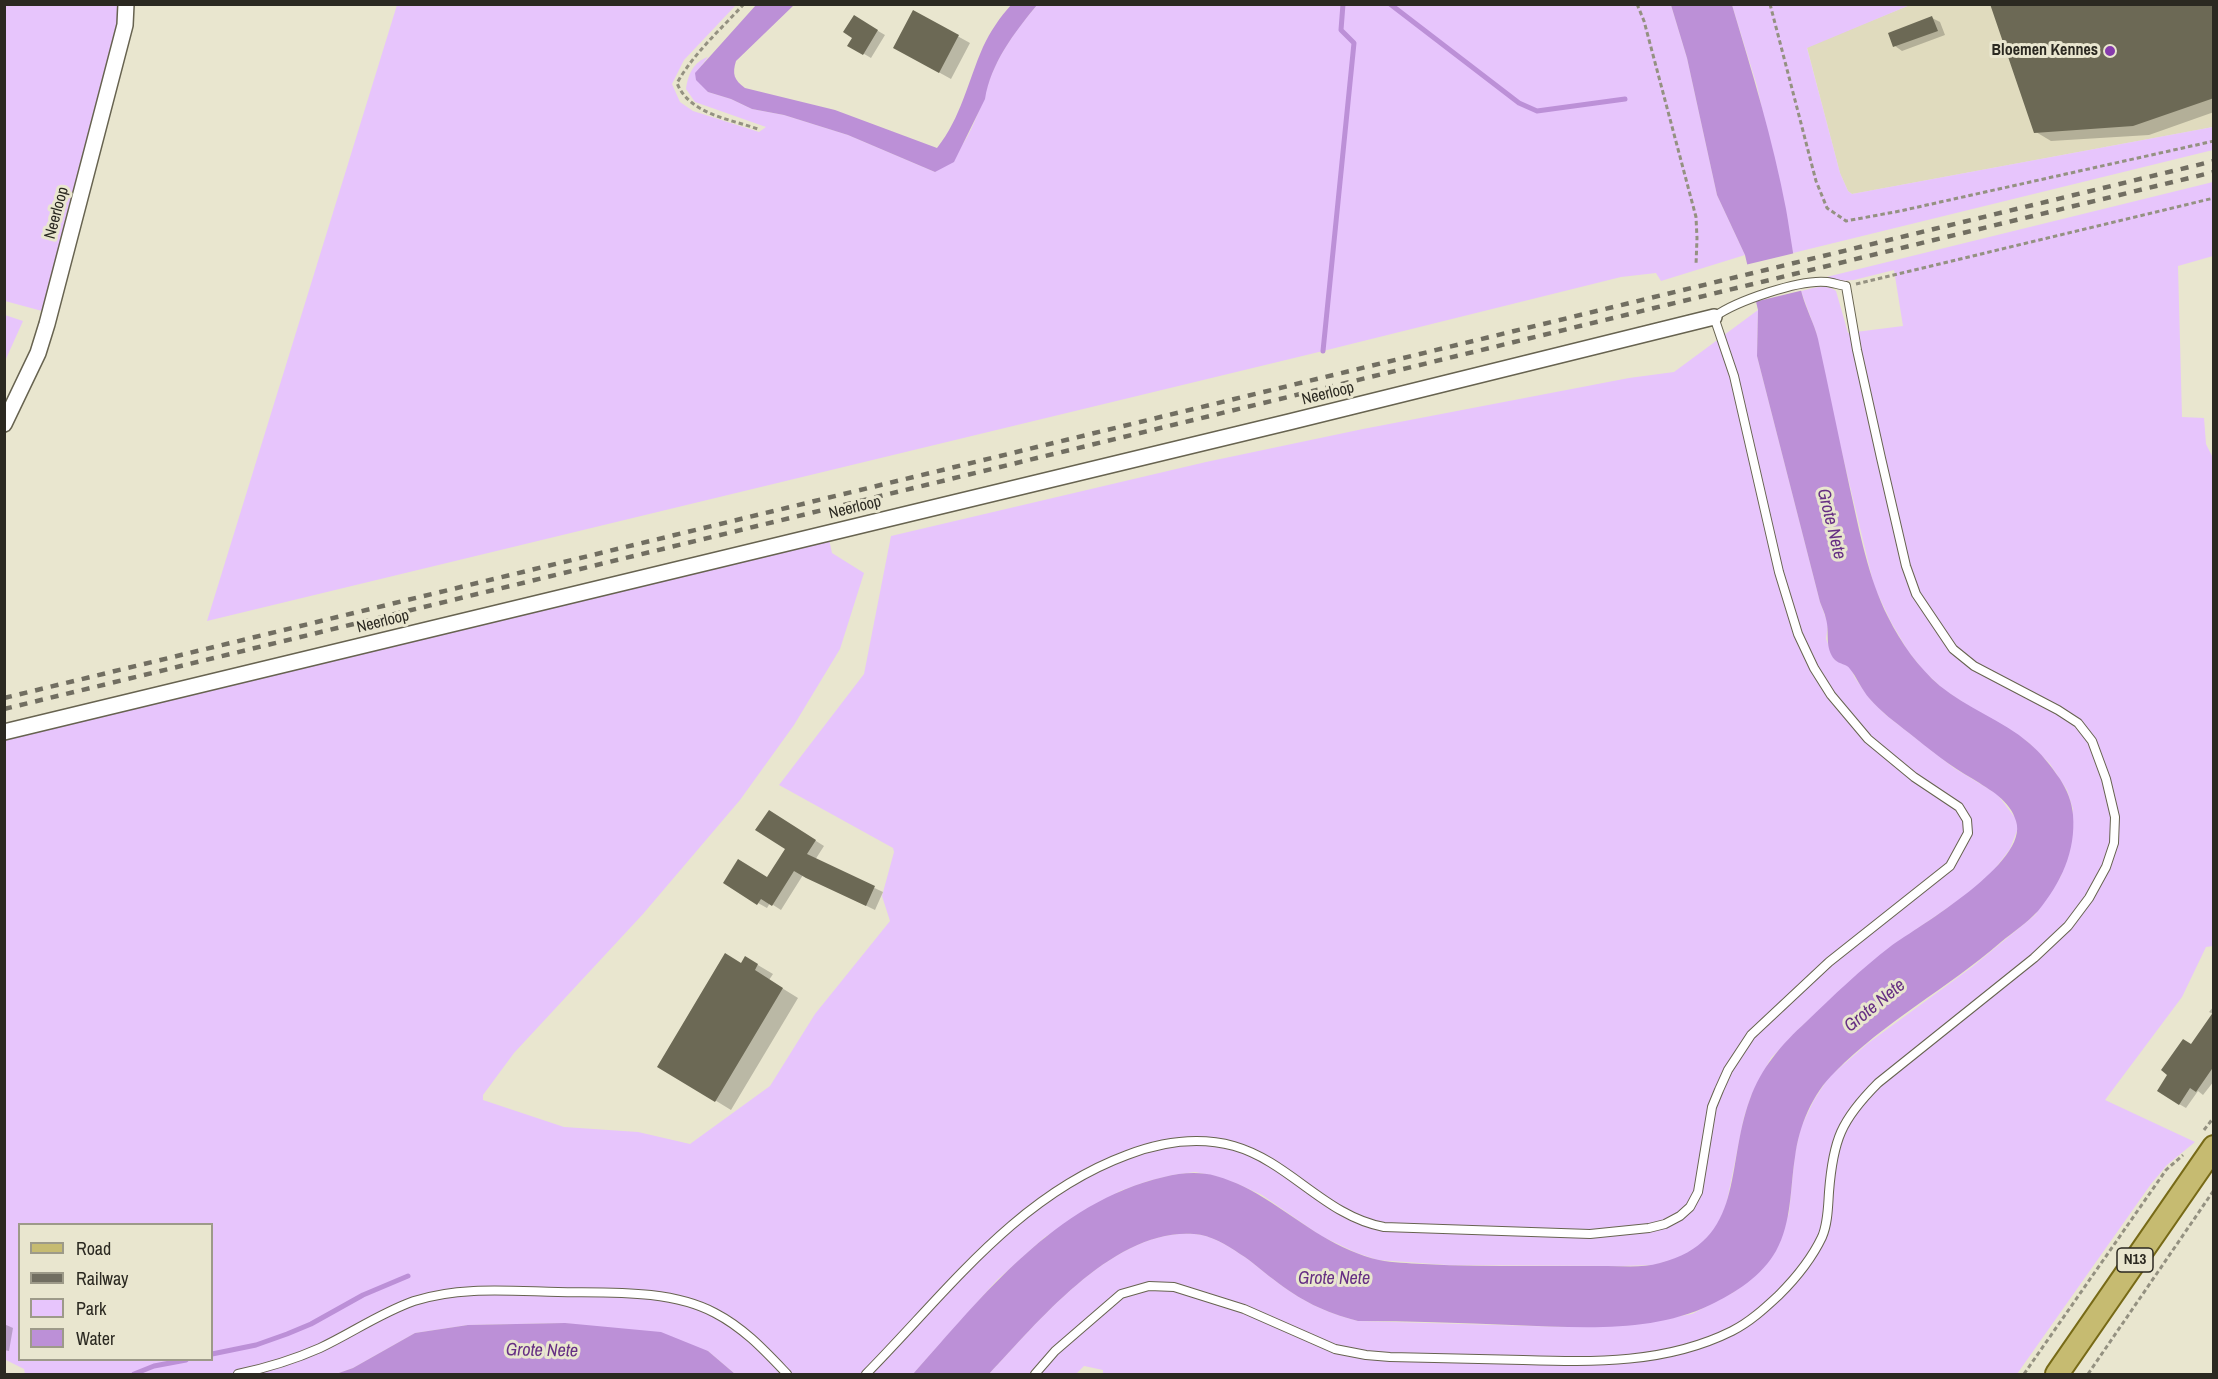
<!DOCTYPE html>
<html>
<head>
<meta charset="utf-8">
<style>
	body { margin:0 }
	#map { position:relative; width:2218px; height:1379px; overflow:hidden; background:#e9e6cf; font-family:"Archivo Narrow",sans-serif }
	canvas { display:block }
	.frame { position:absolute; inset:0; border:6px solid #2b2921; pointer-events:none }
	.legend { position:absolute; left:18px; top:1223px; width:195px; height:138px; box-sizing:border-box; background:#e9e6cf; border:2px solid #9d9a89; margin:0; padding:8px 10px; list-style:none; font-size:18px; color:#2b2921 }
	.legend li { display:flex; align-items:center; gap:12px; height:30px }
	.legend b { width:30px; border:2px solid #9d9a89 }
</style>
</head>
<body>
<div id="map">
<canvas width="2218" height="1379"></canvas>
<div class="frame"></div>
<ul class="legend">
<li><b style="height:8px;background:#c6bb71"></b>Road</li>
<li><b style="height:8px;background:#716e61"></b>Railway</li>
<li><b style="height:16px;background:#e7c5fc"></b>Park</li>
<li><b style="height:16px;background:#bc90d7"></b>Water</li>
</ul>
</div>
<script>
const context = document.querySelector('canvas').getContext('2d');
context.lineJoin = 'round';
function fillPath(path, color) {
  context.fillStyle = color;
  context.fill(path, 'evenodd');
}
function strokePath(path, color, width, dash) {
  context.strokeStyle = color;
  context.lineWidth = width;
  context.lineCap = dash ? 'butt' : 'round';
  context.setLineDash(dash || []);
  context.stroke(path);
}
function drawText(font, color, halo, rows, align = 'center') {
  context.font = font + ' "Archivo Narrow",sans-serif';
  context.lineWidth = 6;
  context.setLineDash([]);
  context.textBaseline = 'middle';
  context.strokeStyle = halo;
  context.fillStyle = color;
  for (const [text, x, y, turn = 0] of rows) {
    context.save();
    context.translate(x, y);
    context.rotate((+turn || 0) * Math.PI / 180);
    context.textAlign = isNaN(turn) ? turn : align;
    if (halo) context.strokeText(text, 0, 0);
    context.fillText(text, 0, 0);
    context.restore();
  }
}
fillPath(new Path2D(`
	M1910,5h303v122l-361,67 -4,-3 -8,-18 -33,-126z`), '#e0dbbe');
fillPath(new Path2D(`
	M5,5h115v10l-78,296 -37,-10z
	M397,5h339l-52,55 -12,24 8,18 13,9 66,21 7,-5 -71,-25 -9,-13c2,-14 7,-27 22,-32l-12,16 12,19 23,7 21,10 32,6 64,20 87,37c9,-9 21,-19 29,-30 8,-11 19,-41 23,-55 10,-32 29,-57 50,-82h634l16,53 30,137 28,60 -84,26 -5,-8 -35,4 -298,74 -1116,270z
	M1732,5h178l-103,43 33,125 8,18 4,3 361,-67v23l-420,103 -36,-167z
	M2213,182v74l-35,10 4,151 22,1 2,26 7,14v488l-7,1 -24,50 -77,103 90,42 -28,23 -16,19 -134,190h-914v-4l-19,-4 -8,8h-87c50,-53 125,-146 205,-140 17,1 33,11 46,20 12,7 22,17 33,25 28,22 51,33 85,42l206,6 66,-2 62,-11 42,-22 40,-38 15,-41 6,-60 6,-26 13,-27 15,-23 38,-33 105,-77 63,-52 26,-39 12,-67 -6,-19 -17,-26 -22,-22 -64,-39 -21,-14 -19,-18 -16,-20 -17,-29 -17,-36 -38,-158 -20,-96 -15,-41c12,-3 25,-8 35,0l12,42 55,-7 -9,-56 -40,10 -52,3z
	M1758,310l-1,46 63,246 8,22 -2,15 9,21 15,7 5,11 15,21 16,16 68,53 43,26 19,25 2,9 -8,21 -16,21 -22,21 -83,57 -87,78 -31,32 -20,38 -7,21 -18,89 -9,21 -21,22 -18,9 -24,7 -33,1 -173,-1 -70,-5 -21,-7 -36,-17 -59,-41 -24,-11 -23,-8 -20,-4 -22,3 -25,6 -28,10 -75,46 -48,43 -84,94h-178l-27,-23 -143,-28 -97,2 -53,8 -62,35 -17,6h-311l-1,-5 -20,-10v-621l825,-199 3,14 32,20 -24,76 -46,76 -54,75 -97,114 -129,139 -31,42v5l81,27 74,5 52,12 80,-58 45,-72 75,-93 -8,-25 12,-44 -1,-4 -114,-63 85,-111 27,-138 315,-74 157,-33 266,-51 45,-6zM20,1224h192v136h-192z
	M5,315l18,6 -18,40 -1,-46z`), '#e7c5fc');
fillPath(new Path2D(`
	M756,5h38l-58,56c-4,13 -2,19 9,27l90,22 102,38c24,-30 31,-67 46,-101 7,-15 17,-30 28,-42h26c-23,28 -46,58 -52,94l-31,63 -19,10 -87,-37 -64,-20 -32,-6 -21,-10 -23,-7 -12,-12 -1,-7z
	M1671,5h61c20,67 41,135 54,204 5,28 8,57 16,85 4,15 12,29 16,45 11,50 21,100 32,150 10,44 18,88 38,128 13,26 30,50 52,69 27,22 62,34 89,57 12,10 22,23 31,36 7,11 12,23 13,36 3,36 -12,68 -35,96 -11,12 -25,21 -37,31 -53,46 -117,80 -166,130 -23,22 -36,54 -40,85 -5,31 -3,65 -19,94 -14,25 -41,42 -66,54 -60,29 -133,22 -198,20 -51,-2 -103,-4 -154,-4 -34,-9 -57,-20 -85,-42 -11,-8 -21,-18 -33,-25 -13,-9 -29,-19 -46,-20 -80,-6 -155,87 -205,140h-76c70,-78 142,-172 251,-197 17,-4 34,-6 52,-1 40,11 71,39 106,60 17,10 38,20 57,24 14,3 29,3 44,4 35,2 70,2 105,2 26,0 53,0 79,0 17,0 36,2 53,-3 86,-22 65,-97 90,-164 11,-31 32,-55 56,-77 27,-26 55,-53 85,-76 28,-20 139,-84 125,-125 -6,-21 -26,-31 -43,-42 -23,-13 -43,-29 -64,-46 -14,-11 -28,-21 -40,-35 -7,-8 -13,-22 -19,-29 -3,-5 -11,-5 -15,-9 -11,-12 -5,-28 -9,-41 -1,-6 -4,-11 -6,-17l-63,-246 1,-46 -13,-55 -28,-60 -30,-137z
	M565,1323l96,9 47,19 27,23h-399l17,-6 62,-35 53,-8z`), '#bc90d7');
fillPath(new Path2D(`
	M1795,253l9,37 -50,12 -9,-37z`), '#e9e6cf');
fillPath(new Path2D(`
	M2214,4v108l-65,23 -98,6 -15,-9z
	M914,12l56,31 -19,36 -56,-31z
	M854,17l31,18 -14,23 -22,-13 5,-7z
	M1932,18l8,4 5,13 -43,16 -7,-5z
	M778,817l46,29 -9,14 68,32 -8,18 -72,-35 -22,35 -11,-7 -3,5 -9,-5 10,-24 19,-30z
	M746,958l27,16 -4,6 29,18 -67,112 -72,-44z
	M2214,1006v75l-11,14 -5,-4 -12,17 -7,-4 13,-58 21,-32 -4,-2z
	M4,1324l9,4 -4,23 -5,-1z`), '#0003');
strokePath(new Path2D(`
	M1390,4l129,99 18,8 88,-12
	M1323,351l31,-308 -13,-13 2,-26
	M212,1354l44,-9 31,-11 24,-10 52,-29 45,-19
	M134,1374l20,-8 32,-6`), '#bc90d7', 5);
fillPath(new Path2D(`
	M1990,4h224v94l-81,28 -99,7z
	M913,10l46,25 -20,38 -46,-25z
	M854,15l24,15 -15,25 -16,-9 5,-8 -9,-6z
	M1932,16l6,15 -45,16 -5,-14z
	M769,810l47,30 -9,14 68,32 -9,20 -60,-28 -12,-7 -22,35 -11,-7 -4,6 -34,-22 15,-24 29,18 18,-28 -30,-19z
	M725,953l16,10 4,-7 13,8 -3,6 28,18 -68,114 -58,-35z
	M2214,1011v55l-18,26 -6,-4 -11,17 -22,-14 10,-16 -6,-5 22,-31 8,5z`), '#6c6955');
const service = new Path2D(`
	M238,1374c28,-6 55,-14 82,-26 32,-15 60,-35 94,-47 46,-15 97,-10 144,-9 50,1 112,-3 157,21 29,15 50,38 72,61
	M866,1374c80,-81 150,-178 261,-219 34,-13 70,-19 107,-9 56,16 91,70 150,81l206,7 59,-6 16,-4 15,-8 10,-9 8,-15 14,-85 7,-17 9,-20 23,-35 78,-73 121,-96 18,-33 -1,-13 -8,-13 -45,-30 -46,-38 -37,-44 -17,-27 -16,-34 -19,-62 -45,-196 -20,-59c22,-16 86,-38 113,-35 6,1 13,3 19,4l11,64 24,108 25,108 10,28 37,55 21,17 84,44 20,13 14,18 14,38 9,38 -1,26 -8,24 -17,31 -21,28 -34,32 -156,125c-37,37 -45,57 -49,109 -1,14 -1,31 -7,45 -10,21 -26,41 -43,58 -14,13 -29,27 -47,36 -66,33 -138,31 -209,29 -45,-1 -89,-2 -133,-3l-24,-2 -31,-6 -91,-40 -70,-22 -25,-1 -28,8 -66,57 -20,23`);
const minor = new Path2D(`
	M4,424l34,-71 9,-29 78,-299 1,-21
	M4,732l1285,-310 425,-105`);
const primary = new Path2D(`
	M2057,1374l157,-227`);
strokePath(service, '#676350', 10);
strokePath(minor, '#676350', 18);
strokePath(primary, '#776a17', 26);
strokePath(new Path2D(`
	M744,4c-23,25 -50,49 -67,79 12,31 53,36 81,46
	M1637,4l7,17 52,196 1,21 -1,27
	M1770,4l46,177 11,27 19,13 54,-10 314,-70
	M1856,284l358,-86
	M2204,1130l10,-13
	M2024,1374l142,-204 17,-15
	M2088,1374l126,-184`), '#949181', 3, [4.5, 3]);
strokePath(service, '#fff', 8);
strokePath(minor, '#fff', 15);
strokePath(primary, '#c6bb71', 22);
strokePath(new Path2D(`
	M4,698l2210,-537
	M4,709l2210,-537`), '#716e61', 4.5, [8, 8]);
for (const [x, y, r, color] of [
	[2110,51,6,"#863bac"]
]) {
  const dot = new Path2D();
  dot.arc(x, y, r, 0, 2 * Math.PI);
  context.fillStyle = color;
  context.fill(dot);
  strokePath(dot, '#e9e6cf', 2);
}
for (const [x, y, w] of [
	[2135,1260,36]
]) {
  const box = new Path2D();
  box.roundRect(x - w / 2, y - 12, w, 24, 4.5);
  context.fillStyle = '#e9e6cf';
  context.fill(box);
  strokePath(box, '#2b2921', 1.5);
}
drawText('bold 15px', '#2b2921', null, [
	["N13",2135,1260]
]);
drawText('bold 16px', '#2b2921', '#e9e6cf', [
	["Bloemen Kennes",2098,51]
], 'right');
drawText('16px', '#2b2921', '#e9e6cf', [
	["Neerloop",57,213,-75],
	["Neerloop",1328,394,-14],
	["Neerloop",855,508,-14],
	["Neerloop",383,622,-14]
]);
drawText('italic 18px', '#662f83', '#e9e6cf', [
	["Grote Nete",1831,524,76],
	["Grote Nete",1875,1006,-39],
	["Grote Nete",1334,1279],
	["Grote Nete",542,1351,1]
]);
</script>
</body>
</html>
